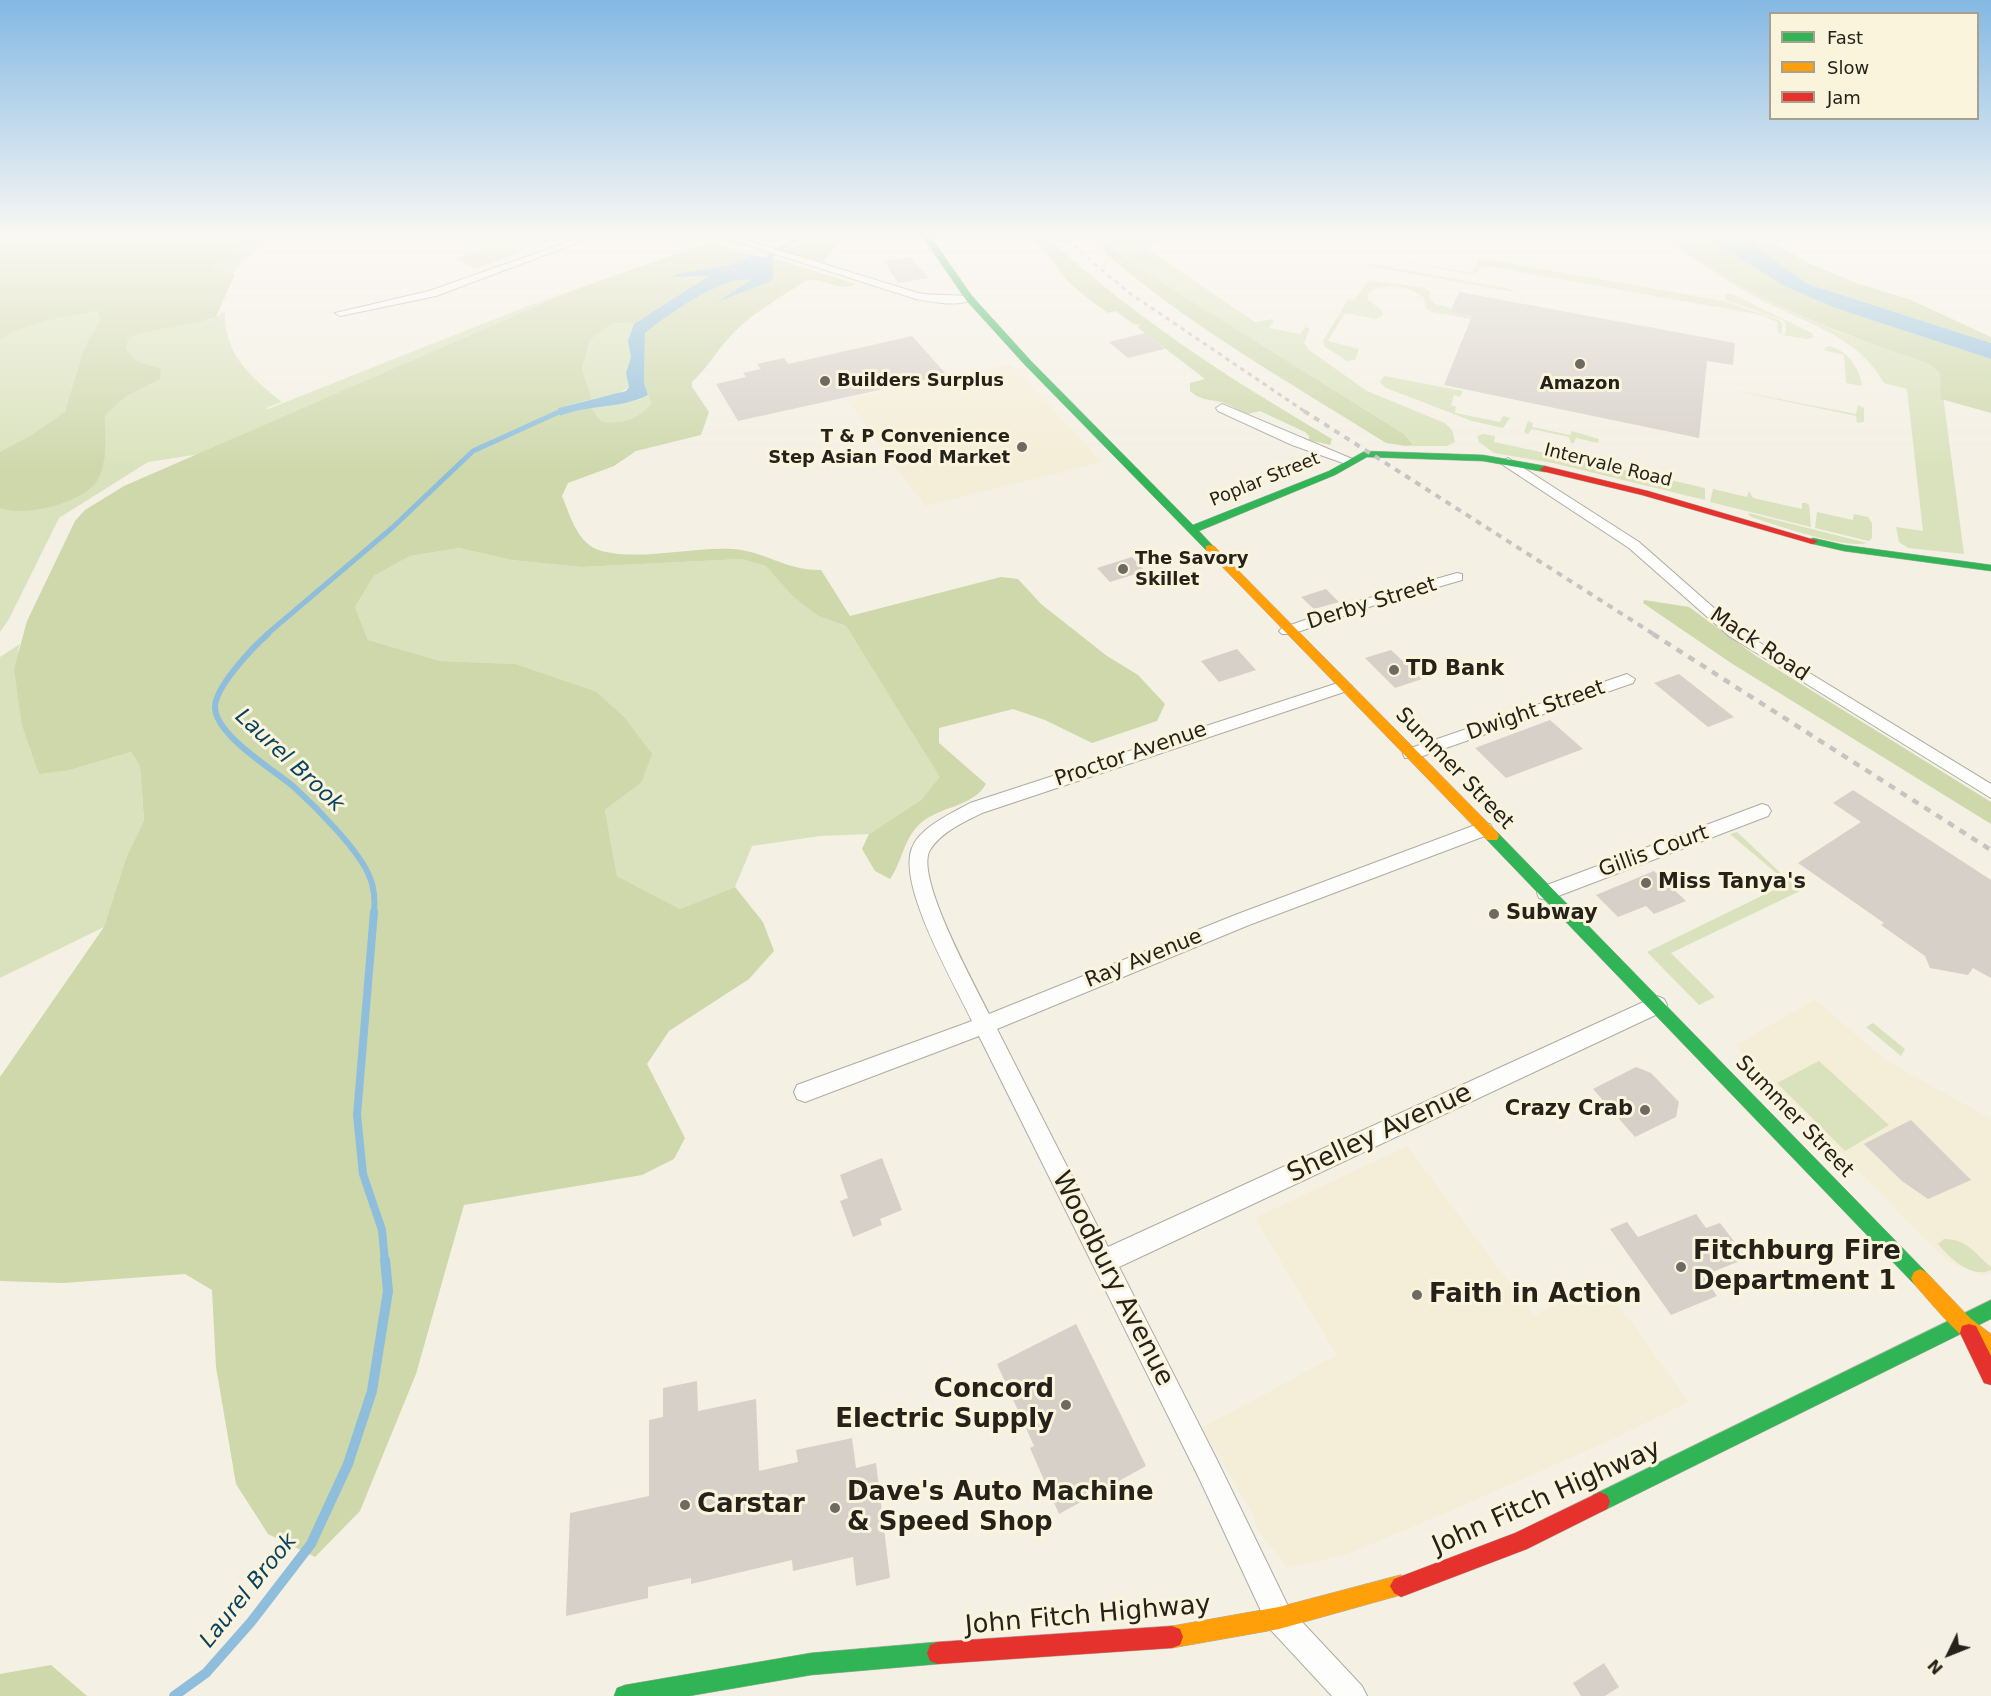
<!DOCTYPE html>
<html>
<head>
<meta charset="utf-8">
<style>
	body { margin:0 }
	#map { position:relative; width:1991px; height:1696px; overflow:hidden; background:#f4f0e4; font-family:"DejaVu Sans",sans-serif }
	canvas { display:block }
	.legend { position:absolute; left:1769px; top:12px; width:210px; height:108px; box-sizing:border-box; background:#fbf4dd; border:2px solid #a5a08f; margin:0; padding:8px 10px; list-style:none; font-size:18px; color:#24221a }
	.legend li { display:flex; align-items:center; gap:12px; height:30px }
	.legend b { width:30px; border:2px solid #a5a08f }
	.north { position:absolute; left:1919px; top:1624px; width:60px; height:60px; -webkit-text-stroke:4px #fbf4dd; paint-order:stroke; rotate:227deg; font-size:16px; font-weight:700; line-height:24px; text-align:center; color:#24221a }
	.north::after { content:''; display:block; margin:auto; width:21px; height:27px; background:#24221a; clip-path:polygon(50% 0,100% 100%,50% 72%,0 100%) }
</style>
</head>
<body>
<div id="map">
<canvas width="1991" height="1696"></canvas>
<ul class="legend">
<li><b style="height:8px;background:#30b455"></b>Fast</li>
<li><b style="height:8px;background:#ff9f0a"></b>Slow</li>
<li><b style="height:8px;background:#e5322d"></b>Jam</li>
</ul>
<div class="north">N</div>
</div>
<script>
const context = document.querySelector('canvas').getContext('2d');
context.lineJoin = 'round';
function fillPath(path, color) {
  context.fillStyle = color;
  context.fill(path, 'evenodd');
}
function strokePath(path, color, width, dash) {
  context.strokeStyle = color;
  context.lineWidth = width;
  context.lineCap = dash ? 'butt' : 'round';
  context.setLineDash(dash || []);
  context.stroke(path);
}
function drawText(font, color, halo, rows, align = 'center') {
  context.font = font + ' "DejaVu Sans",sans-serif';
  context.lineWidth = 6;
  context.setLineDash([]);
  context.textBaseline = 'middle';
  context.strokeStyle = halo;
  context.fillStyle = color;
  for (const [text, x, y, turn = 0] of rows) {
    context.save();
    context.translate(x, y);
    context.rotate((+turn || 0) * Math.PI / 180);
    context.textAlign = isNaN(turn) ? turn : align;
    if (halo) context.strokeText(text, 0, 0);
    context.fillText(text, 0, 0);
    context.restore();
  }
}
fillPath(new Path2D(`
	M1011,364l91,98 -177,44 -79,-107z
	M1815,1000l72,61 104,58v154l-7,3 -38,-16 -211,-215z
	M1407,1146l127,170 64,-35 35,43 55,78 -77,38 -168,74 -96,40 -59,14 -28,-35 -10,-24 -48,-81 135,-73 -82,-137z`), '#f4edd7');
fillPath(new Path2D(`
	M66,234h211c-30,22 -61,49 -69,87l17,-10c-2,43 26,66 57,91l-16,6 2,1 257,-102 185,-65 -490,209 -72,11 -89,56 -50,101 -9,13v-386z
	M1097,234h76l-15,2 5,7 -17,5 109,74 17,-3 2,2 -5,7 31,6 5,-7 5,1 -6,15 5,7 58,41 78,32 7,7 3,12 -8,4h-41l7,-3 -9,-9 -262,-164z
	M1639,234h26l58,39 63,36 50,22 93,33 11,9 24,181 -56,-6 -9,-6 -3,-15 27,4 -16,-142 -23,-6c-28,-51 -88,-62 -136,-90 -28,-16 -53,-36 -83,-50l7,-1z
	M484,248h34l6,3 -48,18 -21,-10z
	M1376,256l96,17 7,-15 245,43 55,19 3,3v10l-4,1 -1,-12 -16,-7 -269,-48h-9l-7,6 -9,1z
	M1372,264l138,25 4,3 -146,-26z
	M1369,280l56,8 5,4 -1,6 6,6 16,4 -1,4 22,4 -1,3 -40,-7 -5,-4 -2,-10c-13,-12 -41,-17 -56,-4v6l15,11 -1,5 -6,3 -31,-6 -17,28 31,8 -4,11 -8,1 -23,-15 -1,-5 25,-42 6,1z
	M1725,293l7,1 80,39 2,4 -7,2 -25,-4 3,-1 1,-10 -3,-4 -58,-20z
	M613,323l21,1c-7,19 -2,19 -3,34 -1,11 -4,17 -2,29l-12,7 -25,5 -10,-30 8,-29z
	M1828,346c17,2 33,23 34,40l-16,-3 -2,-28 -21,-5z
	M1384,376l79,15 -3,6 -6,-2 -3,10 5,2 -1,6 45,9 3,-6 7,2 -7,10 -31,-7 -86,-33 -6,-6z
	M1723,388l133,26 2,-9 6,3v14l-7,1 -1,-7z
	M648,395l3,9c-13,15 -30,21 -50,17l-10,-14 47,-7z
	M1528,421l5,2 -1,4 38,8 2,-4 27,8 -1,4 -22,-5 -2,5h-3l-2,-6 -37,-8 -4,5 -4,-2z
	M1483,434l12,2 -1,6 70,15 2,-6 4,1 1,6 80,18 -1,7 13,4 3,-8 39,9v12l-152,-37 -59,-10 -15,-11 -2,-6z
	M1713,489l34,8 2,-6 4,7 49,11v-6h4l3,2 2,22 -101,-25z
	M1817,512l36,8 1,-6 14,3 4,6v15l-3,3 -54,-13z
	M1748,513l119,30c-25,6 -89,-18 -116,-26z
	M459,548l52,12 70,7 160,-8 25,7 52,50 28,10 95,151 -20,23 -52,34 -49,2 -68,10 -17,41 -55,22 -63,-33 -12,-66 36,-27 -46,-92 -79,-27 -75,-3 -73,-21 -13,-33 19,-31 36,-20z
	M20,644l-2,7 52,119 61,-18 9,14 4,54 -18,38 -22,69 -104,51v-321z
	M1737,832l63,59 -129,62 44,44 -16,8 -52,-53 141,-69 -58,-49z
	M1873,1023l32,26 -4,7 -35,-29z
	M1819,1061l70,64 -44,26 -68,-68z
	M1944,1239c24,0 31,15 47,28v3c-20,9 -41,-12 -53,-26z`), '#d9e2bc');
fillPath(new Path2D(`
	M0,234h289l-53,15 -26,20 25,5 -19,43c-29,11 -60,9 -88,21l-2,11 10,12 25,8 -1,10 -34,17 -21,19c0,21 3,46 -7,64 -14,25 -74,38 -98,29v-56l32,-17 33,-23 19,-63 17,-30 -4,-8c-32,5 -68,11 -97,28z
	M820,234h31l-13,10 -15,18 -40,-11z
	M1027,234h17c87,82 186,145 288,205l-2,6 -21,-5v-4l-4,-4 -45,-21 -12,3c-9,-3 -18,-10 -27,-12 -12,-3 -20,-1 -31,-11v-8l15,-4 -68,-52 4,-2 -8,-1 -17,-13 -8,2c-15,-11 -36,-25 -47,-40 -10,-15 -20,-27 -34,-39z
	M1665,234h35l84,52 51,22 156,51v54l-50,-14 -1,-26 -11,-9c-92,-32 -188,-66 -264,-130z
	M1740,234h18l50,29 48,20 55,17 80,37v6l-183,-59z
	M1101,239l41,31 262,164 9,10 -7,2 -20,-3c-98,-62 -203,-120 -290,-198l-1,-5z
	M710,242l42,13 -22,10 -46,14 25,-4 -4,6 -71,43 -21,-1 -23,17 -8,29 10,30 -34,9 2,8 19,-8 12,-1 10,14c20,4 37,-2 50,-17l-7,-21 1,-50c18,-16 84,-61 107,-53l-33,21 50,-19 3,-21 4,-2 80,25c-19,9 -33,-8 -51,-3 -26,18 -57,34 -78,59 -13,15 -19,27 -35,42v5l17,25 -8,23 -65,16 -22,15 -46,17 -6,13c7,17 15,45 34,53 36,14 96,-3 137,0 31,2 54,22 88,21l29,46 151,-39 17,2 23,25 66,52 31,19 27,29 -8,17 -65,22 -47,-23 -32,-11 -74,19v15l47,41c-12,21 -40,22 -60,35 -23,16 -22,40 -36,60l-15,-8 -13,-22 7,-15 52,-34 19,-23 -94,-151 -28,-10 -25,-20 -27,-30 -25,-7 -160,8 -70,-7 -52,-12 -49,8 -36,20 -19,31 13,33 73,21 75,3 79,27 29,26 28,37 -11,29 -36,27 12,66 63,33 55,-22 28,35 11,29 -25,28 -80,52 -22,33 38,74 -11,21 -32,16 -178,30 -48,169 -56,137 -45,46 -47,-23 -32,-50 -20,-117 -4,-77 -27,-16 -122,9 -63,-2v-204l104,-150 22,-69 18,-38 -4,-54 -9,-14 -61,18 -31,4 -17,-49 -8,-56 13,-48 48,-100 10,-11 39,-24 448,-195z
	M1644,600l45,7 67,49 235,146v22l-260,-161 -88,-60z
	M51,1665l36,31h-87v-22z`), '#ced8ab');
fillPath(new Path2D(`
	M1700,234h40l68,50 183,59v16l-156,-51 -51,-22z
	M752,255l24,4 -4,2 1,16 -4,5 -52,20 34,-22c-24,-7 -87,37 -106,53l-1,50 4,12c-27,14 -60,9 -88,21l-2,-8 68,-17 3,-4 -3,-14 5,-16 -3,-16 6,-17 75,-48 -37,1 5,-3 53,-9z`), '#8ebedb');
strokePath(new Path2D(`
	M760,263l44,-29
	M558,413l8,-4`), '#8ebedb', 4);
strokePath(new Path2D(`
	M266,635l126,-107 81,-77 88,-40`), '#8ebedb', 5);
strokePath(new Path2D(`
	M268,634c-15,13 -53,53 -53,73 0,28 59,63 79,80 21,19 67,65 76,91 5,11 5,23 4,36`), '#8ebedb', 6);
strokePath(new Path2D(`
	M374,912l-17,203 6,59 19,56 3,32`), '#8ebedb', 8);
strokePath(new Path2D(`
	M174,1696l32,-23 45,-51 60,-78 37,-80 24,-73 16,-100 -3,-31`), '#8ebedb', 10);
fillPath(new Path2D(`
	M910,257l19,21 -31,5 -14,-22z
	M1459,292l276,51 -2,22 -26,-4 -8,77 -255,-53 28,-69 -22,-4z
	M1145,333l20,16 -37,9 -19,-16z
	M912,336l35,39 -209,46 -22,-37 30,-7 -3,-4 18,-4 -4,-5 27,-6 4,6z
	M1132,557l13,14 -35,11 -13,-14z
	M1326,589l13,13 -25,7 -13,-12z
	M1237,649l19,21 -37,12 -18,-21z
	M1391,650l31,29 -27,9 -30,-30z
	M1679,674l55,43 -26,10 -54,-44z
	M1550,720l33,29 -77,29 -31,-30z
	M1853,790l138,90v98l-18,-10 -5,7 -38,-7 -5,-12 -44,-31 3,-2 -86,-60 63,-41 -28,-19z
	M1654,871l32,30 -32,13 -8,-8 -28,11 -22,-22z
	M1636,1067l15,6 28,29 -3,15 -41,20 -42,-48z
	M1911,1120l60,60 -43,19 -26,-18 -38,-37z
	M882,1158l20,52 -22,9 2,6 -29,12 -13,-36 8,-3 -8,-23z
	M1696,1214l10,14 14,-5 27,35 -44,18 14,20 -46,19 -61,-86 17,-7 11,15z
	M1076,1324l70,142 -87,48 -29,-66 4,-2 -37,-82z
	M697,1381l1,30 58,-12 3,72 39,-9 -2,-12 56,-12 4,30 20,-5 14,115 -34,8 -3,-29 -60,14 -1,-11 -101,24v-6l-43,9v11l-82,18 4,-103 79,-17v-76l14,-3v-29z
	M1604,1663l15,24 -14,9h-24l-8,-13z`), '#d6d0c8');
const street = new Path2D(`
	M591,234h20l-29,7 -146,55 -96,20 -5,-3 94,-22z
	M634,234h21l-5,3z
	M712,234h15l191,59c12,3 51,1 56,5 -13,10 -42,4 -58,1z
	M1222,404l135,57 -6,4 -5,-1 -54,-19 -74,-34 -2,-3z
	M1508,458l131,84 100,88 252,154v14l-262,-162 -100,-88 -126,-83 -1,-3z
	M1457,573l5,1v6l-90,26 -80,28h-10l-3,-3 3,-3 80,-28z
	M1627,674l8,5 -2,4 -216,75h-12l-2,-4 2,-4z
	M1344,681l8,5 -2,4 -368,123c-18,9 -41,19 -52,37 -16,26 45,135 59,164l246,-99 243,-91h12l3,5 -3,5 -241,91 -252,104 111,218 542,-248 7,-3 7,3 3,6 -3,6 -545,256 98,193 72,148 73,78 5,10h-35l-63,-68 -70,-150 -220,-442 -174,66 -8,-3 -3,-7 3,-7 175,-64c-18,-38 -75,-136 -60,-173 7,-20 40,-35 58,-45z
	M1762,804l6,2 3,5 -3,5 -215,82 -7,2 -7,-2 -2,-5 2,-5z`);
const fast = new Path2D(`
	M921,234h8l43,62 59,65 162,164 136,-54 36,-20 118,4 62,11 5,3 -5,3 -62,-11 -116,-4 -32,18 -136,56 16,17 -1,2h-8l-181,-185 -59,-65z
	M1813,538l31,7 147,20v6l-147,-20 -35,-8 -1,-2z
	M1492,831l5,1 429,440 3,6 -3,6 -6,3 -6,-3 -427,-444 -2,-4z
	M1991,1300v19l-384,190 -7,3 -7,-3 -3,-7 3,-7z
	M938,1642l8,3 3,8 -3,8 -8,3 -127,11 -122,21h-75l3,-8 8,-3 186,-32z`);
const slow = new Path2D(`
	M1210,545l4,1 283,286 2,4 -2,4h-10l-281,-290v-4z
	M1920,1269l6,3 44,46 21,16v21c-28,-11 -56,-48 -77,-71l-3,-6 3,-6z
	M1401,1575l7,4 4,7 -4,7 -129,36 -107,19 -8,-3 -3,-8 3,-8 8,-3 107,-19z`);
const jam = new Path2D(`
	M1545,466l103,25 170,50 -5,3 -4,-1 -167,-48 -100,-24 -2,-2z
	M1969,1324l7,2 15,30v29l-7,-2 -24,-50 2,-7z
	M1600,1492l7,3 3,7 -3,7 -80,40 -126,48 -7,-4 -4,-7 4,-7 121,-46z
	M1172,1626l8,3 3,8 -3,8 -8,3 -234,16 -8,-3 -3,-8 3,-8 8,-3z`);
strokePath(street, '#aeaba2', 2);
strokePath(fast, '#aeaba2', 1);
strokePath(slow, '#aeaba2', 1);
strokePath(jam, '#aeaba2', 1);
fillPath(street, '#fdfdfb');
fillPath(fast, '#30b455');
fillPath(slow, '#ff9f0a');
fillPath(jam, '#e5322d');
strokePath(new Path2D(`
	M1060,234l68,58 179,121`), '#c5c4c1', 3, [4.5, 4.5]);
strokePath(new Path2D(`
	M1304,411l351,224`), '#c5c4c1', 4, [6, 6]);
strokePath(new Path2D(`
	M1653,634l338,216`), '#c5c4c1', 4.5, [7, 7]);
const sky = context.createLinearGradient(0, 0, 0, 471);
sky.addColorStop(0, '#84b8e3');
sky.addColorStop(0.5, '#faf8f3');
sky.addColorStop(1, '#faf8f300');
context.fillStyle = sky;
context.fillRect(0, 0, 1991, 471);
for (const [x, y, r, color] of [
	[1580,364,6,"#6d6a61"],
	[825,381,6,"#6d6a61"],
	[1022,447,6,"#6d6a61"],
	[1123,569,6,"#6d6a61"],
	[1394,670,6,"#6d6a61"],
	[1646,883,6,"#6d6a61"],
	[1494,914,6,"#6d6a61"],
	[1645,1110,6,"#6d6a61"],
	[1681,1267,6,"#6d6a61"],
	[1417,1295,6,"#6d6a61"],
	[1066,1405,6,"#6d6a61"],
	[685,1505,6,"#6d6a61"],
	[835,1508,6,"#6d6a61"]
]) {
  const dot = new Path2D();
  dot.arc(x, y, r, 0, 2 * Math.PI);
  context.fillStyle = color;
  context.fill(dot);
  strokePath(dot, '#fbf4dd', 2);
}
drawText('bold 18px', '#24221a', '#fbf4dd', [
	["Builders Surplus",837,381],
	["Amazon",1580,384,"center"],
	["T & P Convenience",1010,437,"right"],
	["Step Asian Food Market",1010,458,"right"],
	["The Savory",1135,559],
	["Skillet",1135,580]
], 'left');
drawText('18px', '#24221a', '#fbf4dd', [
	["Intervale Road",1608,466,14],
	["Poplar Street",1265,480,-22]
]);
drawText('21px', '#24221a', '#fbf4dd', [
	["Derby Street",1372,604,-17],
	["Mack Road",1759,645,34],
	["Dwight Street",1536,711,-19],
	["Proctor Avenue",1131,755,-19],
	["Summer Street",1454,769,46],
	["Gillis Court",1654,852,-20],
	["Ray Avenue",1144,959,-22],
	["Summer Street",1794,1117,46]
]);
drawText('bold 21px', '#24221a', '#fbf4dd', [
	["TD Bank",1406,670],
	["Miss Tanya's",1658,883],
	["Subway",1506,914],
	["Crazy Crab",1633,1110,"right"]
], 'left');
drawText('italic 22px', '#094261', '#fbf4dd', [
	["Laurel Brook",289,761,43],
	["Laurel Brook",249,1591,-51]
]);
drawText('26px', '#24221a', '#fbf4dd', [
	["Shelley Avenue",1380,1134,-25],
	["Woodbury Avenue",1112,1279,63],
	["John Fitch Highway",1547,1498,-24],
	["John Fitch Highway",1088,1616,-5]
]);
drawText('bold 26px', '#24221a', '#fbf4dd', [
	["Fitchburg Fire",1693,1252],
	["Department 1",1693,1282],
	["Faith in Action",1429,1295],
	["Concord",1054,1390,"right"],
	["Electric Supply",1054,1420,"right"],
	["Dave's Auto Machine",847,1493],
	["& Speed Shop",847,1523],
	["Carstar",697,1505]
], 'left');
</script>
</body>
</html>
